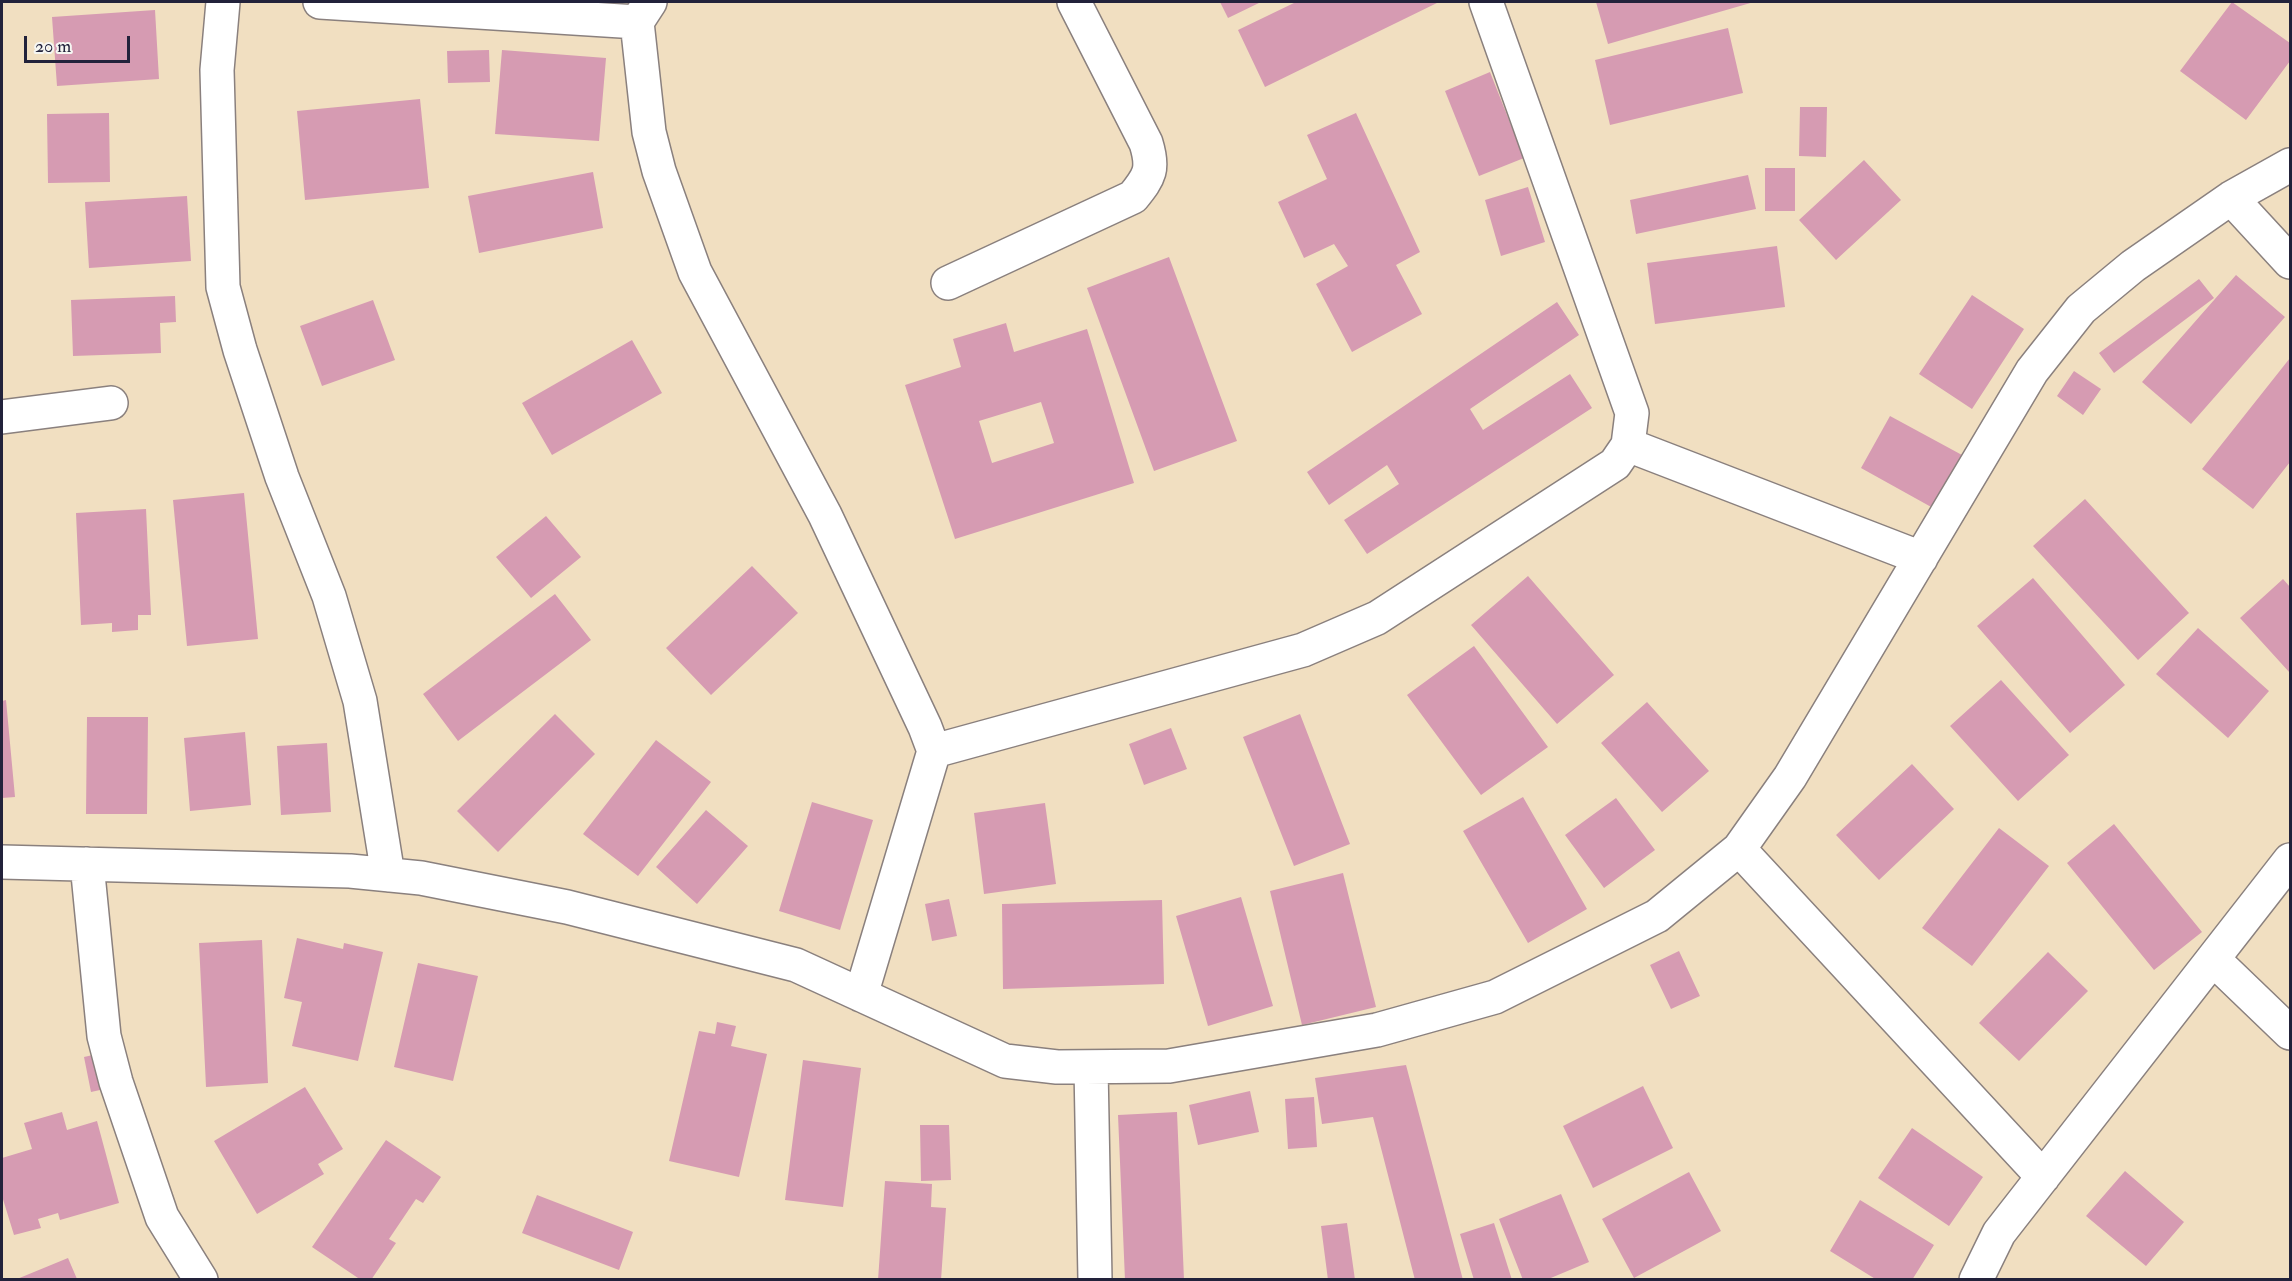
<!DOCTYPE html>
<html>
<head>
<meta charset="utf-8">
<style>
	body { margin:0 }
	#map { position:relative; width:2292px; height:1281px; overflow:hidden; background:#f1dfc1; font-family:"IM FELL Double Pica",serif }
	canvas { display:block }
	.frame { position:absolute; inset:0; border:3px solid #22223b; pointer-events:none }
	.scale { position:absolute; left:24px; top:36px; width:106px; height:27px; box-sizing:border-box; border:3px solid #22223b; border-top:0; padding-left:8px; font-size:18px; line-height:21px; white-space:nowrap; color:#22223b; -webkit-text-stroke:4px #f6f6f2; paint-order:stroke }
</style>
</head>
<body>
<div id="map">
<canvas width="2292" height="1281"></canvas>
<div class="frame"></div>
<div class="scale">20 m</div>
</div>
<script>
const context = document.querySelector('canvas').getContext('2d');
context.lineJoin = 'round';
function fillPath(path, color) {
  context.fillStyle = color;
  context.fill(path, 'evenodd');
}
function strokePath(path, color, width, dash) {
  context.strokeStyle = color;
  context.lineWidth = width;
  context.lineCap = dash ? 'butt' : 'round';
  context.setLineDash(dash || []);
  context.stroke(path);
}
fillPath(new Path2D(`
	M1220,2h41l-33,16z
	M1296,2h143l-174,85 -27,-57z
	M1596,2h158l-146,42z
	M2232,2l58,41v18l-44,59 -66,-49z
	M155,10l4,69 -102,7 -5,-69z
	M1728,28l15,65 -133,32 -15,-65z
	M489,50l1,32 -42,1 -1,-32z
	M502,50l104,8 -7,83 -104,-7z
	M1490,72l34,86 -45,18 -34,-85z
	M420,99l9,89 -124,12 -8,-89z
	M1800,107h27l-1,50 -27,-1z
	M109,113l1,69 -62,1 -1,-69z
	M1356,113l64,139 -24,13 26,49 -70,38 -36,-68 32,-18 -14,-22 -30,14 -26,-56 49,-23 -20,-44z
	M1864,160l37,40 -65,60 -37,-40z
	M1765,168h30v43h-30z
	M593,172l10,56 -124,25 -11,-57z
	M1748,175l8,34 -120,25 -6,-34z
	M1528,187l17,55 -44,14 -16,-56z
	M187,196l4,65 -102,7 -4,-66z
	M1777,246l8,61 -130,17 -8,-61z
	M1169,257l68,184 -83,30 -67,-183z
	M2236,275l49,42 -94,107 -49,-42z
	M2199,279l15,19 -100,75 -15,-20z
	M1972,295l52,34 -52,80 -53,-35z
	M175,296l1,26 -16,1 1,30 -88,3 -2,-56z
	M373,300l22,60 -73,26 -22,-60z
	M1557,302l22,33 -109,74 13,21 87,-56 22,34 -225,146 -23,-34 55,-36 -12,-19 -58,40 -22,-33z
	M1006,323l8,29 73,-23 47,154 -179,56 -50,-154 56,-18 -8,-28zM1041,402l13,41 -62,20 -13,-42z
	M632,340l30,53 -110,62 -30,-52z
	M2290,358v104l-37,47 -51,-40z
	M2074,371l27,18 -18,26 -26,-19z
	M1890,416l72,39 -29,53 -72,-40z
	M244,493l14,146 -71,7 -14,-146z
	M2085,499l104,114 -51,47 -105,-114z
	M146,509l5,106h-13v15l-26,2v-9l-31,2 -5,-112z
	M546,516l35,41 -50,41 -35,-41z
	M752,566l46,47 -87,82 -45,-47z
	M1528,576l86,99 -57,49 -86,-99z
	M2033,578l92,107 -55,48 -93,-107z
	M2283,579l7,8v86l-50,-55z
	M555,594l36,46 -133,101 -35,-47z
	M2198,628l71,63 -41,47 -72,-64z
	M1474,646l74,101 -67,48 -74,-100z
	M2001,680l68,75 -51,46 -68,-75z
	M6,700l9,97 -13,1v-97z
	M1647,702l62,69 -47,41 -61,-69z
	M555,714l40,40 -97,98 -41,-41z
	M1300,714l50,130 -56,22 -51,-129z
	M87,717h61l-1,97h-61z
	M1171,728l16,41 -43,16 -15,-41z
	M245,732l6,73 -61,6 -6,-73z
	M656,740l55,42 -73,94 -55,-42z
	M327,743l4,69 -50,3 -4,-69z
	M1912,764l42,45 -75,71 -43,-45z
	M1523,797l64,112 -59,34 -65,-112z
	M1616,798l39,52 -51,38 -39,-53z
	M812,802l61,18 -33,110 -61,-19z
	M1045,803l11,81 -72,10 -10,-81z
	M706,810l42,36 -51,58 -41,-37z
	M2114,824l88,108 -48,38 -87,-107z
	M1999,828l50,38 -77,100 -50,-38z
	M1343,873l33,134 -74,18 -32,-134z
	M1241,897l32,109 -65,20 -32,-110z
	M949,899l8,37 -25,5 -7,-37z
	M1162,900l2,84 -161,5 -1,-85z
	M297,938l46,11 1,-6 39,9 -25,109 -66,-15 10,-44 -18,-4z
	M262,940l6,143 -62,4 -7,-144z
	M1679,951l21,45 -29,13 -21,-44z
	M2048,952l40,39 -69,70 -40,-38z
	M418,963l60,13 -25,105 -59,-14z
	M717,1022l19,4 -5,20 36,8 -28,123 -70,-16 30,-130 16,3z
	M102,1053l7,35 -18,4 -7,-35z
	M803,1060l58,8 -18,139 -58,-7z
	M1406,1065l57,215h-48l-42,-163 -51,7 -7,-46z
	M1643,1086l30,62 -80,40 -30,-62z
	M305,1087l38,62 -25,15 6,10 -67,40 -43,-73z
	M1250,1091l9,41 -61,13 -9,-40z
	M1314,1097l3,50 -29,2 -3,-50z
	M62,1112l5,18 30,-9 22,82 -59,17 -2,-7 -20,6 3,9 -27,7 -12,-39v-38l30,-9 -8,-26z
	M1177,1112l7,168h-59l-7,-165z
	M920,1125h29l2,55 -30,1z
	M1912,1128l71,49 -34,49 -71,-48z
	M386,1140l55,37 -18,26 -7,-4 -27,40 7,4 -25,37h-10l-49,-33z
	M2125,1171l59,51 -38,44 -60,-50z
	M1689,1172l32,59 -87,47 -32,-59z
	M885,1181l47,3 -1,23 15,1 -5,72h-63z
	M1561,1194l28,68 -43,18h-23l-24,-61z
	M537,1195l96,37 -14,38 -97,-37z
	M1860,1200l74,45 -22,35h-35l-47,-29z
	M1347,1223l8,57h-27l-7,-54z
	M1494,1223l18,57h-38l-14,-46z
	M68,1258l9,21h-60z`), '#d69bb2');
const minor = new Path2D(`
	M223,2l-6,68 6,217 17,63 42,127 47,119 31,105 28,174
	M320,2l317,20
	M650,2l-13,20 12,110 10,39 36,101 130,243 100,212 9,24 -73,244
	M2231,198l59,64
	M948,283l185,-86c17,-21 21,-28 13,-54l-72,-141
	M2,417l109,-14
	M1628,445l293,113
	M934,751l369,-101 74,-32 238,-154 13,-19 4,-32 -146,-411
	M1739,849l304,328
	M2,862l348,9 71,7 146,29 229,58 209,96 52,6 112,-1 208,-36 118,-33 162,-81 82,-67 51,-72 242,-406 49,-62 52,-43 98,-68 59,-33
	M87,864l17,172 12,46 46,135 39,63
	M2214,960l76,73
	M1091,1067l4,213
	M1976,1280l23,-47 291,-373`);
strokePath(minor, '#8a807e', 36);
strokePath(minor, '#fff', 33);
</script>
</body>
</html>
